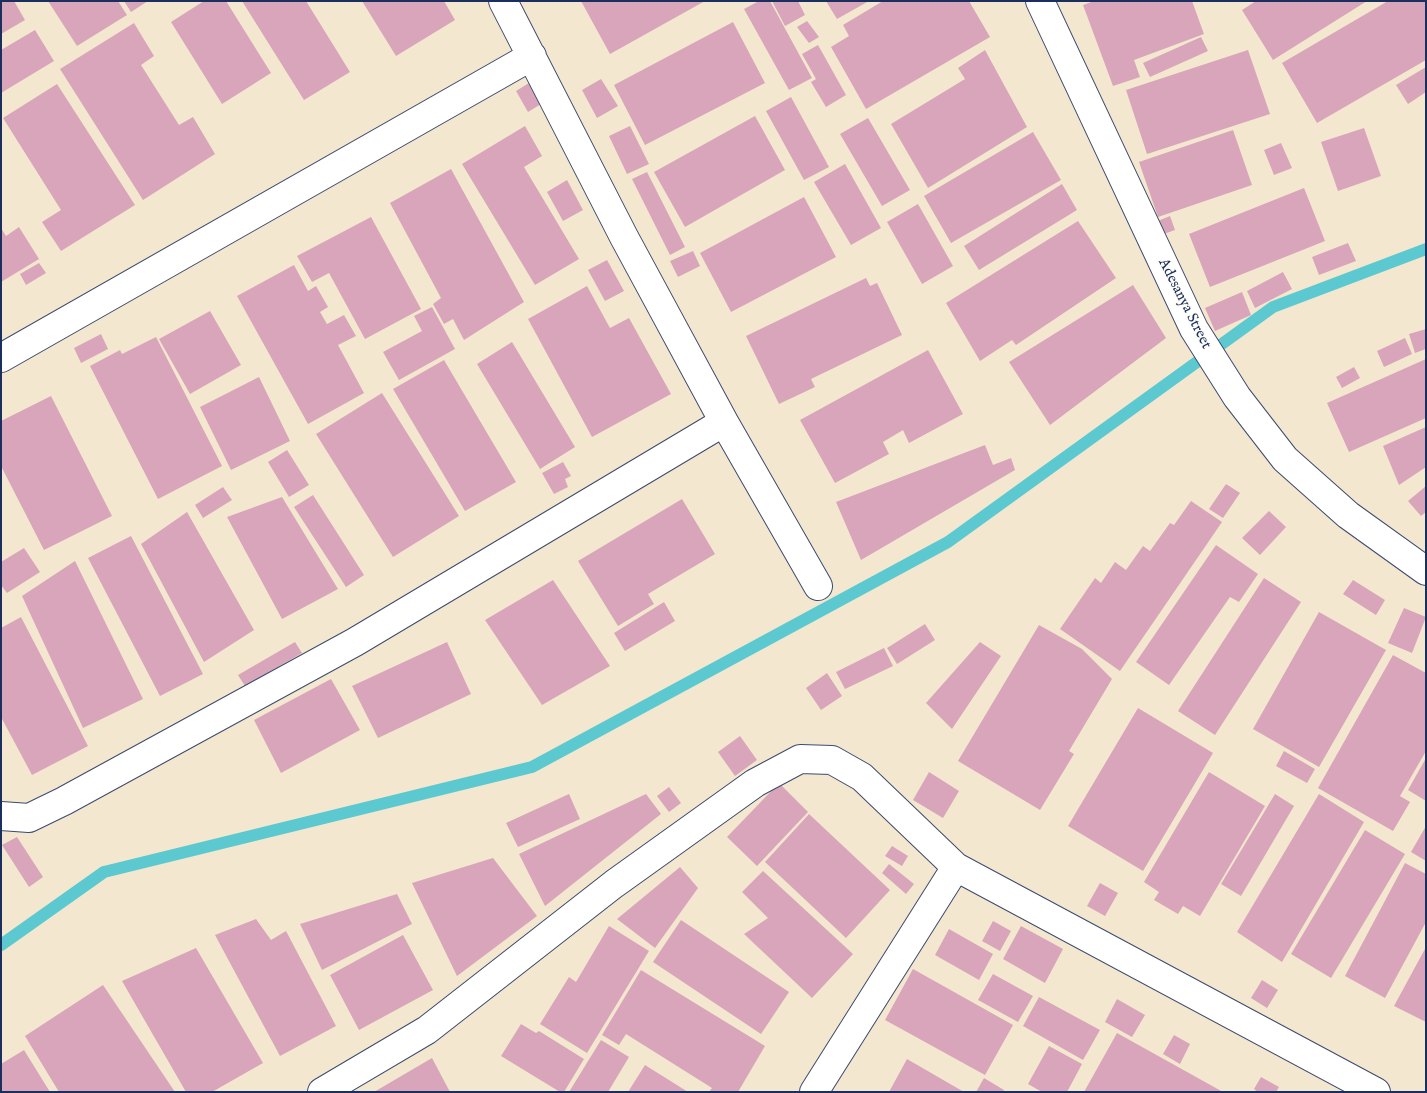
<!DOCTYPE html>
<html>
<head>
<meta charset="utf-8">
<style>
	body { margin:0 }
	#map { position:relative; width:1427px; height:1093px; overflow:hidden; background:#f3e7cf; font-family:"IM FELL English",serif }
	canvas { display:block }
	.frame { position:absolute; inset:0; border:2px solid #1b2f5e; pointer-events:none }
</style>
</head>
<body>
<div id="map">
<canvas width="1427" height="1093"></canvas>
<div class="frame"></div>
</div>
<script>
const context = document.querySelector('canvas').getContext('2d');
context.lineJoin = 'round';
function strokePath(path, color, width, dash) {
  context.strokeStyle = color;
  context.lineWidth = width;
  context.lineCap = dash ? 'butt' : 'round';
  context.setLineDash(dash || []);
  context.stroke(path);
}
function fillPath(path, color) {
  context.fillStyle = color;
  context.fill(path, 'evenodd');
}
function drawText(font, color, halo, rows, align = 'center') {
  context.font = font + ' "IM FELL English",serif';
  context.lineWidth = 4;
  context.setLineDash([]);
  context.textBaseline = 'middle';
  context.strokeStyle = halo;
  context.fillStyle = color;
  for (const [text, x, y, turn = 0] of rows) {
    context.save();
    context.translate(x, y);
    context.rotate((+turn || 0) * Math.PI / 180);
    context.textAlign = isNaN(turn) ? turn : align;
    if (halo) context.strokeText(text, 0, 0);
    context.fillText(text, 0, 0);
    context.restore();
  }
}
strokePath(new Path2D(`
	M1,945l103,-73 428,-105 416,-225 325,-235 153,-58`), '#5cc9d0', 12);
fillPath(new Path2D(`
	M1,1h13l11,19 -24,14z
	M48,1h70l9,14 -50,31z
	M124,1h24l-17,11z
	M204,1h22l45,72 -49,31 -51,-82z
	M242,1h64l44,71 -46,28z
	M362,1h82l11,19 -59,36z
	M581,1h124l-95,53z
	M759,1h11l42,77 -23,12 -45,-81z
	M772,1h26l7,14 -20,11z
	M826,1h43l-32,18z
	M883,1h86l21,36 -124,72 -35,-62 18,-11 -6,-11z
	M1094,1h98l12,33 -70,26 6,17 -27,9 -30,-81z
	M1256,1h111l-94,59 -31,-50z
	M1388,1h38v59l-109,63 -35,-60z
	M807,21l12,16 -10,6 -12,-16z
	M733,22l32,61 -120,62 -31,-60z
	M134,23l20,33 -13,9 38,60 14,-8 22,37 -72,46 -83,-131z
	M35,30l19,31 -53,32v-43z
	M1201,37l7,14 -58,26 -7,-14z
	M818,45l28,50 -20,12 -15,-25 5,-3 -14,-25z
	M985,50l42,77 -99,61 -37,-64 74,-45 -7,-11z
	M1248,50l22,64 -123,40 -21,-64z
	M1426,67v25l-18,12 -12,-19z
	M601,79l17,27 -21,12 -15,-28z
	M529,83l12,21 -13,8 -12,-21z
	M57,84l78,121 -74,46 -19,-29 19,-12 -58,-92z
	M791,97l38,70 -25,13 -38,-69z
	M755,116l30,54 -100,57 -31,-55z
	M868,118l42,72 -28,16 -42,-72z
	M525,126l17,30 -18,11 55,92 -44,26 -73,-121z
	M630,126l19,38 -22,10 -18,-38z
	M1364,128l17,48 -43,15 -17,-49z
	M1233,130l19,55 -94,32 -19,-55z
	M1033,132l28,48 -110,63 -27,-47z
	M1281,143l11,25 -18,7 -10,-25z
	M845,164l36,64 -30,17 -37,-63z
	M451,169l73,133 -60,38 -11,-21 -9,5 -11,-20 8,-6 -51,-95z
	M647,172l38,75 -15,8 -38,-76z
	M567,180l16,30 -20,11 -16,-29z
	M1062,184l15,26 -98,60 -15,-24z
	M1304,188l21,53 -115,46 -21,-53z
	M804,197l32,60 -105,55 -31,-59z
	M918,204l35,62 -31,18 -35,-62z
	M1170,216l5,14 -17,6 -5,-13z
	M371,217l50,92 -56,30 -36,-66 -17,9 -15,-26z
	M1078,221l38,57 -100,67 -4,-5 -32,21 -34,-58z
	M19,227l20,32 -38,23v-54l5,8z
	M1348,243l8,18 -37,14 -7,-18z
	M693,251l7,15 -22,11 -8,-16z
	M607,260l17,31 -19,10 -17,-31z
	M39,263l7,10 -20,12 -6,-11z
	M294,265l14,26 8,-5 12,21 -8,5 7,12 17,-9 12,21 -18,9 26,48 -56,31 -71,-128z
	M1283,272l9,17 -37,19 -8,-17z
	M866,278l4,8 7,-3 25,52 -91,44 4,8 -36,17 -33,-68z
	M1133,285l33,53 -116,87 -41,-63z
	M587,286l23,42 19,-10 42,76 -79,43 -64,-118z
	M1242,292l9,23 -36,16 -10,-23z
	M432,307l23,42 -56,31 -16,-28 39,-21 -8,-15z
	M210,311l31,54 -51,29 -31,-55z
	M1426,329v20l-11,4 -6,-19z
	M101,334l7,15 -27,14 -7,-15z
	M156,337l66,129 -64,33 -68,-133 30,-16 2,4z
	M1405,338l7,16 -28,13 -7,-16z
	M512,342l63,105 -35,22 -63,-105z
	M928,350l35,64 -54,29 -6,-13 -20,12 6,12 -54,29 -35,-63z
	M1426,359v59l-77,34 -22,-49z
	M444,360l72,122 -51,29 -72,-122z
	M1354,367l6,11 -18,10 -6,-11z
	M259,377l31,64 -59,29 -31,-63z
	M382,393l77,123 -66,41 -77,-123z
	M51,396l61,120 -68,34 -43,-84v-45z
	M1426,427v40l-27,18 -16,-39z
	M985,445l8,20 18,-7 4,12 -154,90 -25,-58z
	M287,450l22,35 -20,12 -21,-35z
	M563,462l8,14 -6,3 3,8 -14,7 -12,-21z
	M1226,484l14,9 -17,25 -14,-9z
	M1426,486v26l-5,4 -13,-15z
	M223,487l9,13 -29,18 -8,-13z
	M313,495l51,80 -18,12 -52,-80z
	M282,497l56,92 -56,30 -55,-102z
	M682,499l33,55 -67,40 6,10 -36,22 -40,-65z
	M1191,501l31,21 -102,149 -60,-42 35,-51 6,5 14,-21 11,8 17,-24 7,5 20,-28 4,2z
	M1269,511l17,16 -26,28 -18,-17z
	M187,512l67,118 -50,32 -63,-118z
	M131,536l72,138 -43,22 -72,-138z
	M1216,545l42,29 -19,28 -9,-5 -61,88 -33,-23z
	M24,548l16,24 -33,21 -6,-8v-23z
	M75,561l68,138 -60,29 -61,-132z
	M1264,578l37,24 -86,133 -37,-24z
	M553,580l57,86 -68,39 -57,-85z
	M1353,580l32,20 -9,15 -33,-21z
	M664,602l11,19 -50,30 -11,-18z
	M1404,608l22,9 -14,36 -24,-10z
	M1319,612l67,38 -67,117 -66,-38z
	M21,617l67,129 -56,29 -31,-58v-89z
	M925,624l10,16 -38,24 -10,-16z
	M1039,625l43,24 30,30 -43,72 5,3 -34,56 -82,-49z
	M295,642l7,11 -57,33 -7,-11z
	M447,642l24,52 -93,44 -26,-52z
	M980,642l21,14 -49,73 -26,-26z
	M884,648l9,18 -48,23 -9,-17z
	M1393,655l33,18v78l-26,45 10,6 -17,29 -75,-43z
	M827,673l15,23 -21,14 -15,-22z
	M331,679l29,51 -79,43 -27,-53z
	M1138,708l75,45 -70,118 -75,-45z
	M740,736l17,24 -22,16 -17,-24z
	M1284,751l31,18 -8,14 -31,-17z
	M1426,758v43l-18,-11z
	M929,772l30,19 -16,27 -30,-18z
	M1209,772l56,34 -65,110 -17,-10 -5,8 -24,-14 5,-8 -15,-10z
	M779,783l29,29 -51,54 -30,-29z
	M669,787l12,16 -12,9 -12,-16z
	M569,794l11,25 -62,28 -12,-24z
	M646,794l15,20 -116,92 -26,-52z
	M1275,794l19,12 -53,90 -20,-12z
	M1319,794l45,28 -82,140 -45,-30z
	M809,814l81,76 -44,48 -81,-76z
	M1426,826v35l-15,-9z
	M1365,830l40,24 -74,124 -40,-24z
	M17,837l26,40 -14,10 -27,-42z
	M892,846l16,10 -6,10 -17,-10z
	M493,858l44,58 -80,60 -45,-93z
	M1405,863l21,11v48l-41,76 -40,-22z
	M889,864l25,20 -8,10 -24,-21z
	M680,867l18,21 -43,60 -38,-29z
	M763,871l90,83 -41,44 -68,-64 24,-16 -26,-26z
	M1100,883l18,10 -13,23 -18,-10z
	M397,894l15,30 -90,46 -22,-46z
	M256,919l15,21 15,-9 50,95 -56,30 -65,-121z
	M681,920l108,72 -28,42 -108,-72z
	M993,921l18,10 -11,20 -18,-10z
	M609,926l40,25 -62,102 -47,-29 29,-47 7,5z
	M1021,926l42,23 -18,34 -42,-24z
	M949,929l44,25 -14,26 -44,-25z
	M403,935l30,55 -74,40 -29,-55z
	M1426,947v75l-32,-16z
	M196,948l67,115 -51,29h-26l-64,-111z
	M913,969l100,56 -28,50 -100,-55z
	M641,970l124,76 -27,46h-29l3,-4 -86,-54 -7,11 -17,-10z
	M993,974l40,22 -15,26 -40,-22z
	M1262,980l16,10 -11,18 -16,-10z
	M103,985l72,107h-116l-34,-56z
	M1039,997l61,33 -17,30 -60,-34z
	M1117,999l28,16 -13,22 -27,-15z
	M521,1024l15,9 3,-2 45,28 -20,33h-4l-59,-36z
	M1117,1033l106,59h-139z
	M1174,1035l16,9 -10,20 -17,-10z
	M601,1040l28,17 -21,35h-39z
	M1049,1046l33,18 -15,28h-25l-14,-8z
	M24,1050l26,42h-49v-28z
	M432,1058l18,34h-76z
	M907,1059l57,33h-75z
	M645,1065l43,27h-60z
	M1261,1077l18,10 -3,5h-18l-4,-3z
	M984,1078l20,12 -1,2h-27z`), '#d9a5ba');
const street = new Path2D(`
	M503,1l121,236 100,185 94,164
	M1040,1l154,328 43,68 48,62 63,56 78,56
	M1,358l531,-302
	M1,816l28,2 35,-17 291,-159 369,-220
	M322,1092l105,-62 187,-146 141,-101 45,-24 32,1 30,17 94,90 420,225
	M814,1092l142,-225`);
strokePath(street, '#3b4b6f', 30);
strokePath(street, '#fff', 28);
drawText('15px', '#1b2f5e', '#fdfcf7', [
	["Adesanya Street",1184,304,63]
]);
</script>
</body>
</html>
